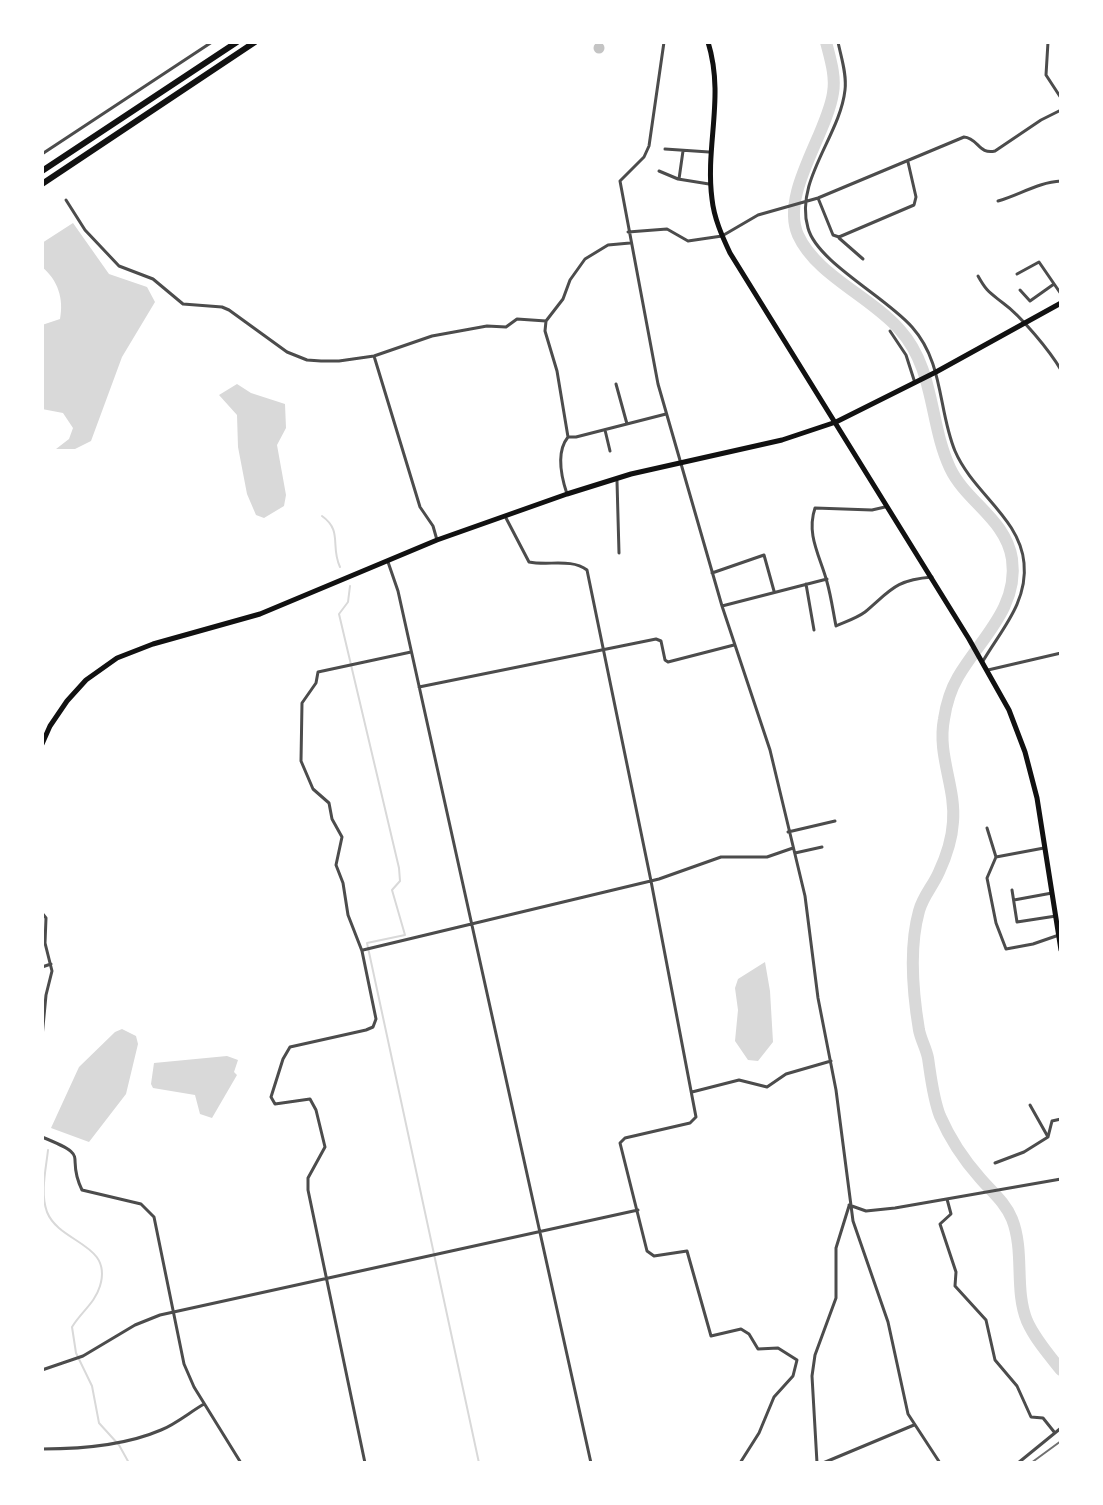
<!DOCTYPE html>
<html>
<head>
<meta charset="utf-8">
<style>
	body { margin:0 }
	#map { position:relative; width:1103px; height:1505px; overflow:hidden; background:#fff; font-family:Jost,sans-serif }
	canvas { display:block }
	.frame { position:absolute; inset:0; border:44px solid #fff; pointer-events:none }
</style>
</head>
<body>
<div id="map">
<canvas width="1103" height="1505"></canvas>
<div class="frame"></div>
</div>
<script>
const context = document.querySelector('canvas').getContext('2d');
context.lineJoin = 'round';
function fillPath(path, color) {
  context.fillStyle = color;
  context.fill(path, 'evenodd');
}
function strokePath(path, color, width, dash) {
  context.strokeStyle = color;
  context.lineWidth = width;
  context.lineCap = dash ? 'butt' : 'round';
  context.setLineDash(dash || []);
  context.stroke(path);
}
fillPath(new Path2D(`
	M73,223l36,51 38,13 8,15 -33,55 -31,84 -16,8h-19l13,-10 4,-11 -10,-15 -21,-4v-84l18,-6c4,-20 -2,-39 -18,-52v-24z
	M237,384l14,9 34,11 1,24 -9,17 9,50 -2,11 -20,12 -8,-3 -9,-21 -9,-47 -1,-32 -18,-20z
	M765,962l5,29 3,51 -15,19 -10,-1 -13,-19 3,-31 -3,-22 3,-9z
	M122,1029l14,7 2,8 -12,50 -37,48 -38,-14 28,-61 36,-35z
	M227,1056l11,4 -4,12 3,3 -25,43 -12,-4 -5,-19 -42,-7 -2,-4 3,-21z`), '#d9d9d9');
strokePath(new Path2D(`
	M322,516c21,15 8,30 18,51
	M350,586l-2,16 -9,12 60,254 1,13 -8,9 13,45 -38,8 112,520
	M48,1150c-2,19 -8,43 -1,62 13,32 66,31 53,74 -5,17 -19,26 -28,41l4,26 16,33 7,37 20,22 10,18`), '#d9d9d9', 2);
strokePath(new Path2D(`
	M826,42c4,16 10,34 7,51 -6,41 -53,101 -35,142 18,40 72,61 102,95 35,39 29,93 50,138 16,34 56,51 62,91 7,49 -32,80 -54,118 -7,12 -12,29 -14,42 -7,36 12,68 9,103 -1,16 -7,35 -14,50 -6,14 -16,24 -20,39 -10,36 -6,83 0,119 2,10 7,18 9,28 3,20 5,40 12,58 10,23 24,44 40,62 12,14 25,24 32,41 13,33 2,70 15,102 8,18 22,34 34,49`), '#d9d9d9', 12);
fillPath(new Path2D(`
	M593.5 48a5.5 5.5 0 1 1 11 0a5.5 5.5 0 1 1-11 0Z`), '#c4c4c4');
strokePath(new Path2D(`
	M664,42l-15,104 -5,11 -24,24 38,203 64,222 48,144 35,146 13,102 18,92 17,131 35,101 20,92 32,49
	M838,42c3,15 9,32 7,48 -5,46 -51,91 -37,138 9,34 78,69 104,99 32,36 26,83 43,124 18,42 65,67 69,112 4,39 -23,67 -41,98
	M1048,42l-2,33 15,23
	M665,149l44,3
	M42,154l170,-112
	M659,171l19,8 31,5
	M679,179l4,-28
	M818,198l15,37 6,2 75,-32 2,-8 -8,-35
	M66,200l19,30 34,36 34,13 30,25 39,3 7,3 58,42 20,8 14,1h18l35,-5 58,-20 55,-10 19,1 11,-8 29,2
	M998,201c21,-6 41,-19 63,-20
	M628,232l39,-3 21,12 34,-5 36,-21 60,-17 146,-61c14,1 15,18 31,14l46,-31 20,-10
	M839,238l24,21
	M1017,274l22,-12 22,32
	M978,276c9,16 11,16 25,27 18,13 47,48 58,67
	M1020,290l10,11 24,-17
	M890,331l16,24 9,28
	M374,356l46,151 13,19 4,14
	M616,384l11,40
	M605,430l5,21
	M568,437h8l90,-23
	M617,481l2,72
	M567,494c-6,-18 -11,-42 1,-57l-11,-66 -12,-40 1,-10 17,-22 7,-19 15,-21 23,-14 22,-2
	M885,507l-13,3 -57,-2c-9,27 5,48 12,74 4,14 6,29 9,44 9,-4 21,-8 29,-14 26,-22 30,-32 67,-35
	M506,518l23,44c19,4 42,-4 58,8l64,311 45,236 -6,6 -65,15 -5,5 27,108 7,5 33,-5 24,85 30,-7 8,5 9,15 20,-1 19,12 -4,16 -19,21 -15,36 -19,30
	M388,562l10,29 193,872
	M712,573l52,-18 10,36
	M806,584l8,46
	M722,606l105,-27
	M988,670l73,-17
	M419,687l237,-48 5,2 4,19 3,2 66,-17
	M987,828l9,29 48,-9
	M788,832l47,-11
	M795,853l27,-6
	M996,857l-9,21 9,45 10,26 27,-5 26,-9
	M1012,890l5,32 39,-6
	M1014,900l38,-7
	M42,913l4,5 -1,25 7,28 -6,24 -4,42
	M363,950l296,-71 62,-22h46l26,-9
	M42,967l9,-3
	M692,1092l47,-12 28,7 19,-13 45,-13
	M1030,1105l18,32
	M42,1137c52,21 22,16 40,53l59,14 13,13 30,147 10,23 47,76
	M995,1163l29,-11 24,-15 4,-16 9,-2
	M947,1199l4,15 -11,10 16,48 -1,14 31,34 9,40 22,26 14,31 12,1 12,15
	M849,1205l17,6 29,-3 166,-29
	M42,1370l41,-14 52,-31 25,-10 478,-105
	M42,1449c39,0 82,-3 119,-19 15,-6 29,-18 43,-26
	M365,1463l-57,-273v-12l17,-31 -9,-37 -6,-11 -35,5 -4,-7 12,-38 7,-12 76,-17 7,-3 3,-8 -14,-68 -14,-36 -5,-32 -7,-18 6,-28 -10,-18 -3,-16 -16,-14 -12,-28 1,-58 14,-20 2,-11 93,-20
	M817,1463l-5,-87 3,-21 21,-57v-50l13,-42
	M823,1463l91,-38
	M1018,1463l43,-35`), '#4c4c4c', 3);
strokePath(new Path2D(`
	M708,42c17,55 -3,103 4,157 2,19 10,37 18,54l239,386 40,71 16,42 12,46 24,152`), '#111', 5);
strokePath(new Path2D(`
	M42,744l8,-18 17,-25 19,-21 31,-22 36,-14 107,-30 177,-74 130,-46 64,-20 151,-34 54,-18 100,-50 125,-69`), '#111', 5);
strokePath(new Path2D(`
	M42,171l195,-129
	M42,184l213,-142`), '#111', 6);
strokePath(new Path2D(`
	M1031,1463l30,-22`), '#707070', 2);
</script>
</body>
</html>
